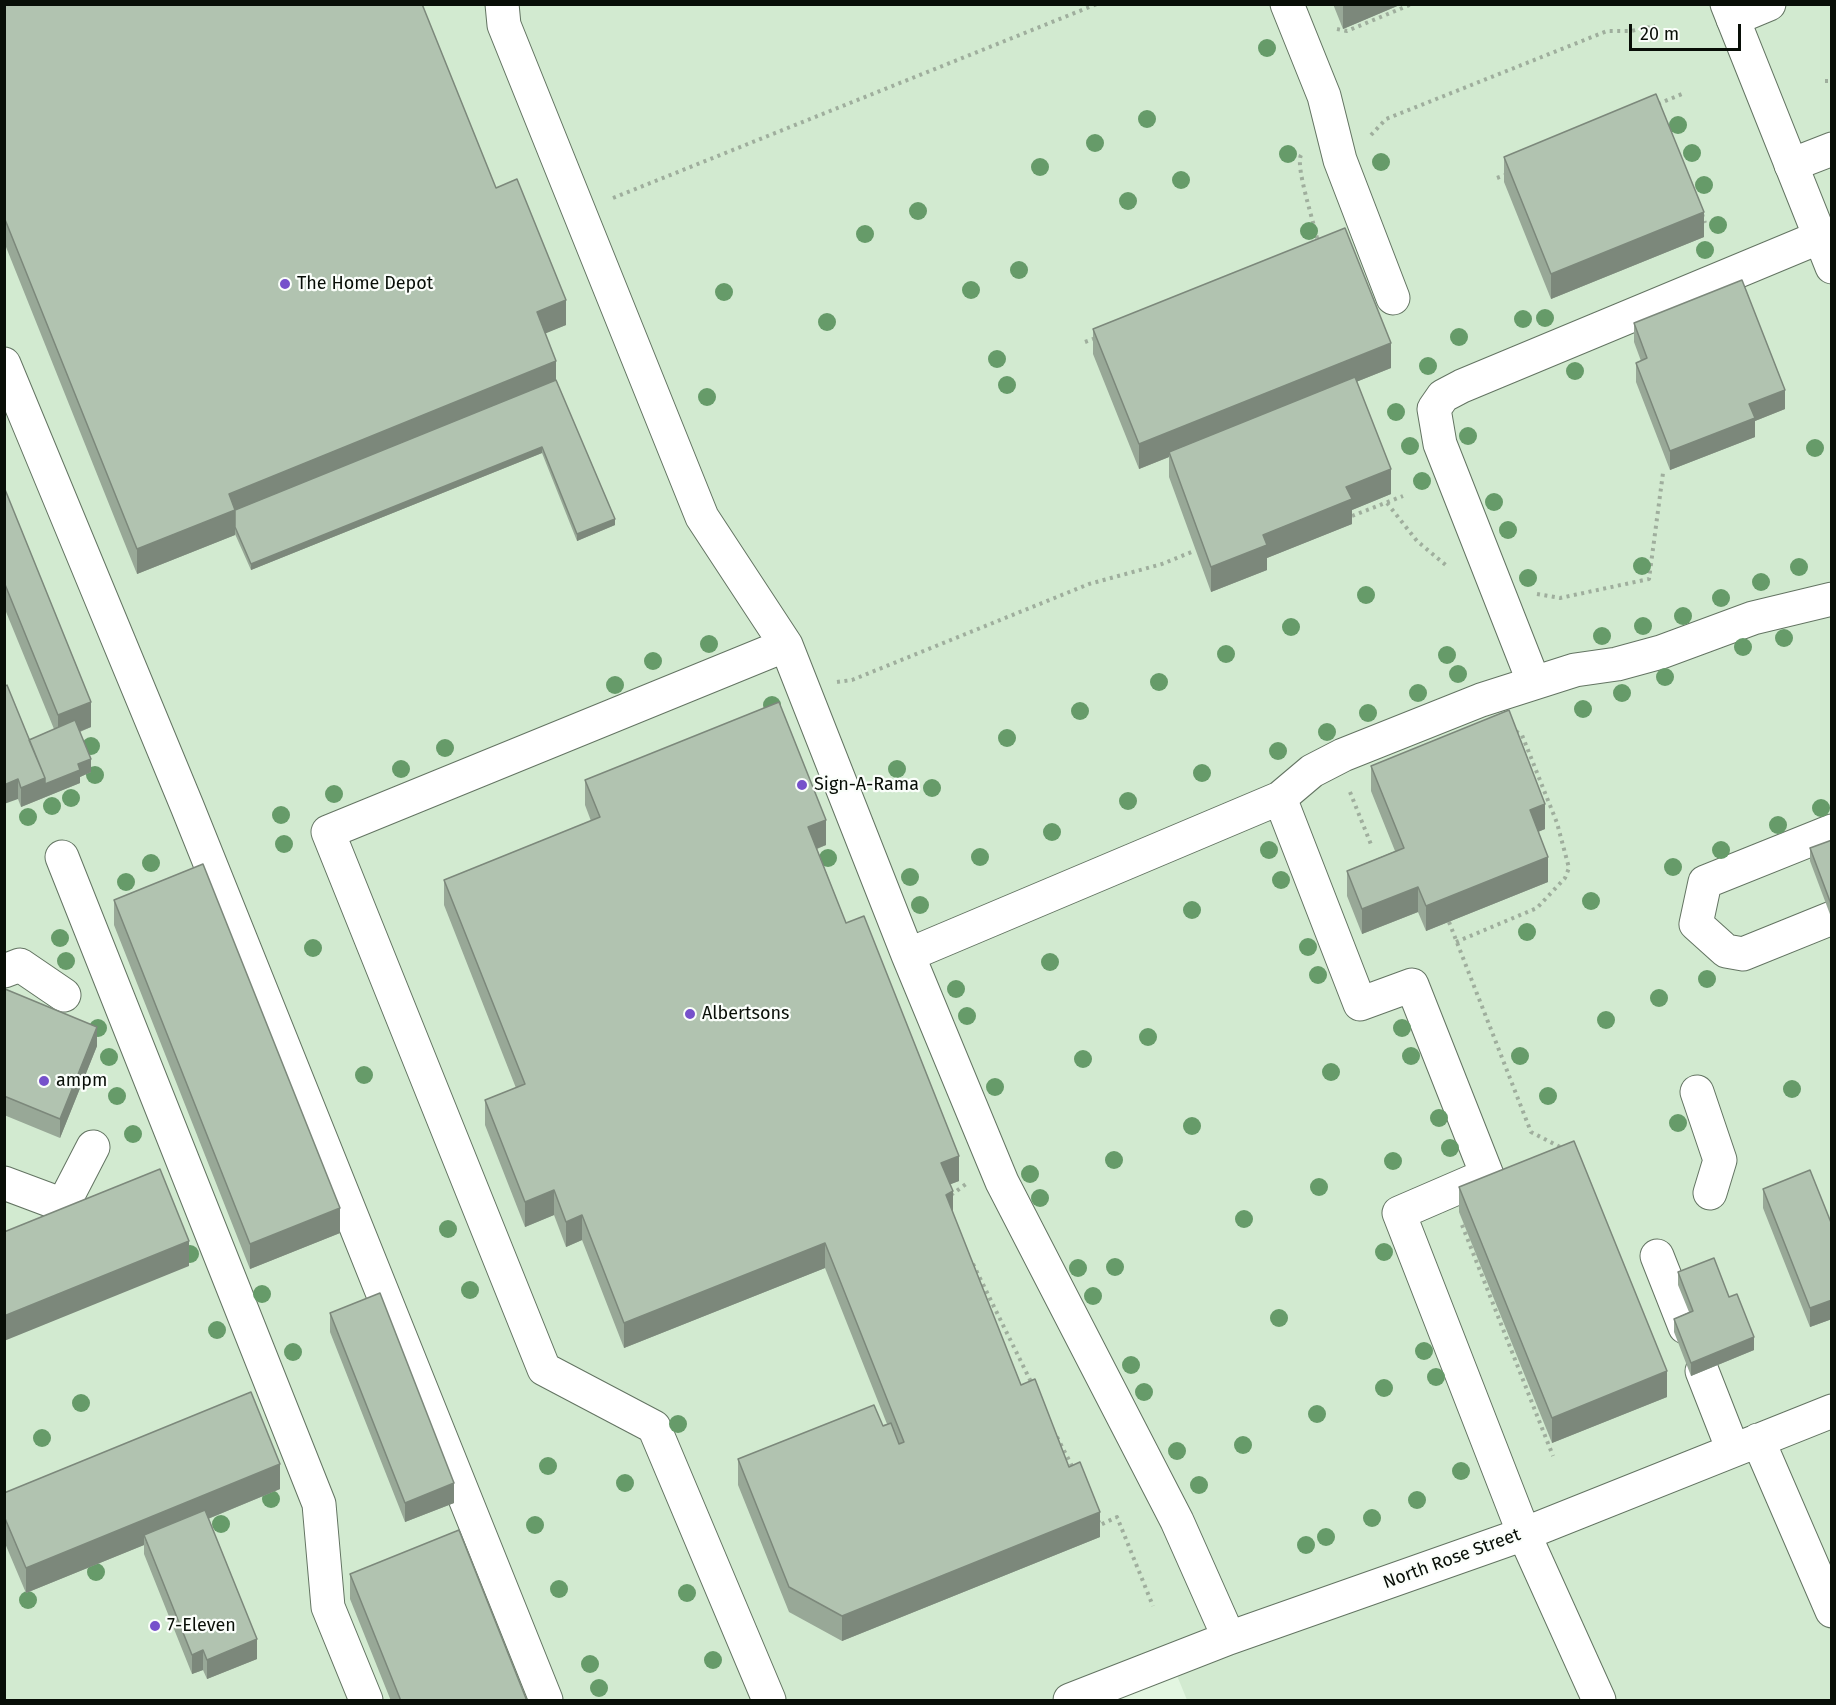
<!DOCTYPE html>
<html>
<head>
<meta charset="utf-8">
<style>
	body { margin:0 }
	#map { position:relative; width:1836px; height:1705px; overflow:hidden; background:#e3f6e1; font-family:"Fira Sans",sans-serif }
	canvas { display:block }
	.frame { position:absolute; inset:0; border:6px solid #080e07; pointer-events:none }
	.scale { position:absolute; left:1629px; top:24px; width:112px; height:27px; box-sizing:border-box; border:3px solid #080e07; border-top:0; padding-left:8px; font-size:18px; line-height:21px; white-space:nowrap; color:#080e07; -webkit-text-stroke:4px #fafefa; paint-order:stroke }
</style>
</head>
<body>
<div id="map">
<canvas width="1836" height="1705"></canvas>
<div class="frame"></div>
<div class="scale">20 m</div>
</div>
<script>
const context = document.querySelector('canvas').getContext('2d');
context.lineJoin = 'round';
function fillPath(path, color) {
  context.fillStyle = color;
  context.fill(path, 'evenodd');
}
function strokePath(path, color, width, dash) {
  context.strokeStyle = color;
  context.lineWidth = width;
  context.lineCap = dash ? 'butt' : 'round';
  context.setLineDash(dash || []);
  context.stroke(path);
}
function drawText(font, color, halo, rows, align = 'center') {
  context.font = font + ' "Fira Sans",sans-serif';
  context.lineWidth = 4.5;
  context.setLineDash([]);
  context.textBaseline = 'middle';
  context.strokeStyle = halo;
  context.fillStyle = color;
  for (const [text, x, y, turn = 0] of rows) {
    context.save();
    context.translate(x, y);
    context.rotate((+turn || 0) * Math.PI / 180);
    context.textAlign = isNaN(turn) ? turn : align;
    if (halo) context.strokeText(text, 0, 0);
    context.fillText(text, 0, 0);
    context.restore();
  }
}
fillPath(new Path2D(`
	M5,5h1826v1695h-644l-16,-39 -101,39h-1065z`), '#d2ead0');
const minor = new Path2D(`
	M502,4l2,21 198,492 84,128 122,310 94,227 175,339 52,117
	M1287,4l37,92 16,64 53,138
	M1733,19l36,-15
	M1791,165l41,-16
	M4,364l183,442 359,894
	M1534,683l-94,-239 -6,-35 9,-13 19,-10 358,-149
	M1280,798l80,206 52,-19 75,190 -88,38 125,321 75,166
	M1832,831l-127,51 -9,42 30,27 17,3 89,-36
	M62,857l257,647 9,103 38,93
	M908,955l372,-157 32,-27 31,-16 138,-55 94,-30 42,-6 44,-12 92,-34 79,-19
	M4,971l16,-6 44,30
	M1697,1092l23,68 -10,33
	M4,1183l59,22 30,-58
	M1657,1256l28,71
	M1702,1371l31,79
	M1758,1440l74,171
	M769,1700l-115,-273 -110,-58 -216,-537 458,-187
	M1070,1700l159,-62 295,-104 308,-123`);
const major = new Path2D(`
	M1727,4l105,263`);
strokePath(minor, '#637462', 35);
strokePath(major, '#637462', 35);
strokePath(new Path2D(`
	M1337,29l10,2 65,-27
	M1825,81h7
	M1658,104l24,-10
	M1371,135l15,-16 221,-88h24l24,-5
	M1301,155c-6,12 14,70 17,88
	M1497,178l11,-4
	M613,198l484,-194
	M1702,214l3,9
	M1085,342l11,-4
	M1387,503l30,38 31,26
	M1352,516l51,-20
	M1537,594l23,4 89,-19 14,-106
	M837,682l15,-2 237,-96 73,-20 32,-13
	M1350,792l22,55
	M1449,922l82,210 31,16
	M1456,942l81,-34 28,-30 4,-10 -12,-45 -35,-88 -8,-5
	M951,1195l15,-11
	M1462,1225l91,231
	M973,1264l59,120
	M1057,1437l17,33
	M1098,1520l2,5 17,-8 36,89`), '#9fae9d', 4, [3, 4.5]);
strokePath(minor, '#fff', 33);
strokePath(major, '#fff', 33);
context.fillStyle = '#669b69';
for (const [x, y] of [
	[1267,48],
	[1147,119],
	[1678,125],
	[1095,143],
	[1692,153],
	[1288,154],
	[1381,162],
	[1040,167],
	[1181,180],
	[1704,185],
	[1128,201],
	[918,211],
	[1718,225],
	[1309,231],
	[865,234],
	[1705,250],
	[1019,270],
	[971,290],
	[724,292],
	[1545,318],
	[1523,319],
	[827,322],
	[1459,337],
	[997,359],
	[1428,366],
	[1575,371],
	[1007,385],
	[707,397],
	[1396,412],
	[1468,436],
	[1410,446],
	[1815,448],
	[1422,481],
	[1494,502],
	[1508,530],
	[1642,566],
	[1799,567],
	[1528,578],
	[1761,582],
	[1366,595],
	[1721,598],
	[1683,616],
	[1643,626],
	[1291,627],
	[1602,636],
	[1784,638],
	[709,644],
	[1743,647],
	[1226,654],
	[1447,655],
	[653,661],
	[1458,674],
	[1665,677],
	[1159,682],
	[615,685],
	[1418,693],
	[1622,693],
	[772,705],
	[1583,709],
	[1080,711],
	[1368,713],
	[1327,732],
	[1007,738],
	[91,746],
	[445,748],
	[1278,751],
	[401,769],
	[897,769],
	[1202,773],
	[95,775],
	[932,788],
	[334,794],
	[71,798],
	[1128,801],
	[52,806],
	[1821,808],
	[281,815],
	[28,817],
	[1778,825],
	[1052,832],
	[284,844],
	[1269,850],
	[1721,850],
	[980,857],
	[828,858],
	[151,863],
	[1673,867],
	[910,877],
	[1281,880],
	[126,882],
	[1591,901],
	[920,905],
	[1192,910],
	[1527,932],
	[60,938],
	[1308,947],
	[313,948],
	[66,961],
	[1050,962],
	[1318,975],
	[1707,979],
	[956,989],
	[1659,998],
	[967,1016],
	[1606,1020],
	[98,1028],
	[1402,1028],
	[1148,1037],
	[1411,1056],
	[1520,1056],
	[109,1057],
	[1083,1059],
	[1331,1072],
	[364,1075],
	[995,1087],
	[1792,1089],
	[117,1096],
	[1548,1096],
	[1439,1118],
	[1678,1123],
	[1192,1126],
	[133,1134],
	[1450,1148],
	[1114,1160],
	[1393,1161],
	[1030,1174],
	[1319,1187],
	[1040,1198],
	[1244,1219],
	[448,1229],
	[1384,1252],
	[190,1254],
	[1115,1267],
	[1078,1268],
	[470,1290],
	[262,1294],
	[1093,1296],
	[1279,1318],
	[217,1330],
	[1424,1351],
	[293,1352],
	[1131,1365],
	[1436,1377],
	[1384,1388],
	[1144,1392],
	[81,1403],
	[1317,1414],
	[678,1424],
	[42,1438],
	[1243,1445],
	[1177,1451],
	[548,1466],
	[1461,1471],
	[625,1483],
	[1199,1485],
	[271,1499],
	[1417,1500],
	[1372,1518],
	[221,1524],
	[535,1525],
	[1326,1537],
	[1306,1545],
	[96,1572],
	[559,1589],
	[687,1593],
	[28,1600],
	[713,1660],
	[590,1664],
	[599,1688]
]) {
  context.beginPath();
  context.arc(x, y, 9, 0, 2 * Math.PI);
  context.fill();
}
fillPath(new Path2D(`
	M4,4l492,184 70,137 -21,8 11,47 59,145 -38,16 -35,-88 -291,117 -16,-36v1l-98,39 -133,-332z
	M1333,4h69l-59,25z
	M1504,157l200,80 -153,62 -47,-117z
	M1634,323l151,86 -30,12v16l-85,33 -34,-88v-19l5,-2 -7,-19z
	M1093,329l298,39 -35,14 35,112 -39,16v14l-85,34v12l-56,22 -42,-115v-20l-30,12 -46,-115z
	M4,487l87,240 -11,5 11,40 -11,5v6l-59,24 -3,-8 -11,-114 22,55 25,-11 -50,-122z
	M1371,766l174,63 -7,3 10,50 -122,49 -8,-19 -56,22 -15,-38v-25l48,-20 -24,-60z
	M585,780l241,65 -9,4 29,74 113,258 -9,3 3,29 68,172 48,82 31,70 -258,104 -53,-29 -51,-127v-26l149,-35 -62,-156 -201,80 -42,-108 -16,7 -12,-32 -29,12 -40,-102v-25l31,-12 -72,-183v-25l147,-59 -6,-16z
	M1832,840l-1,77 -21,-56v-13z
	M114,900l226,333 -90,36 -136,-344z
	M4,991l93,55 -37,92 -56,-23z
	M1459,1187l208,210 -115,46 -93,-231z
	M1763,1189l69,36v94l-22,8 -47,-119z
	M1678,1272l51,25 25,53 -63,26 -17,-44v-13l15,-7 -11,-27z
	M330,1313l124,190 -49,19 -75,-190z
	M280,1489l-72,30 49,140 -50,20 -4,-9 -11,4 -48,-120v-9l-118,48 -22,-52v-48z
	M350,1574l177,127h-136l-41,-102z`), '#98a897');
fillPath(new Path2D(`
	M1343,4h59l-59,25z
	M1704,212v25l-153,62v-25z
	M566,300v25l-29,12v-25z
	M1391,343v25l-221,88 -1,-4v5l-30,12v-25z
	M556,361v25l-321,131v18l-98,39v-25l92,-55z
	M1785,390v19l-30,12v16l-85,33v-19l79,-47z
	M542,447v6l-291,117v-6z
	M1391,469v25l-39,16v14l-85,34v12l-56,22v-25l52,-32 83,-48z
	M615,519v6l-38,16v-7z
	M91,702v25l-33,13v-25z
	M91,759v13l-11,5v6l-59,24v-19z
	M18,779v20l-14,5v-19z
	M1545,804v25l-15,6v-25z
	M826,820v25l-18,7v-25z
	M1548,857v25l-122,49v-25z
	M1418,887v25l-56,22v-25z
	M97,1027v19l-37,92v-19z
	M959,1156v25l-18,7v-25z
	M554,1190v25l-29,12v-25z
	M953,1191v25l-7,-21z
	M340,1208v25l-90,36v-25z
	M582,1215v25l-16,7v-25z
	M189,1241v25l-185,75v-25z
	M825,1243v25l-201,80v-25z
	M1832,1300v19l-22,8v-19z
	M1754,1337v13l-63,26v-13z
	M1667,1371v26l-115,46v-25z
	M280,1464v25l-133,55 -3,-9v10l-118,48v-25z
	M454,1483v20l-49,19v-19z
	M1100,1512v25l-258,104v-25z
	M257,1639v20l-50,20v-19z
	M203,1650v20l-11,4v-19z`), '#7c887b');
const building = new Path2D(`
	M4,4h418l74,184 21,-9 49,121 -29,12 19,49 -327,133 6,16 -98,39 -133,-332z
	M1656,94l48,118 -153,62 -47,-117z
	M1345,228l46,115 -252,101 -46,-115z
	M1742,280l43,110 -36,14 6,14 -85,33 -34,-88 11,-5 -13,-35z
	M1355,377l36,92 -45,18 6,12 -89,36 4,10 -56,22 -42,-115z
	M556,380l59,139 -38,15 -35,-87 -291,117 -16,-37v-17z
	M4,487l87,215 -33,13 -54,-133z
	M7,685l38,93 -24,10 -3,-9 -14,6v-98z
	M779,702l47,118 -18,7 38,96 18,-7 95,240 -18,7 12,28 -7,4 75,190 14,-6 34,88 11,-5 20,50 -258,104 -53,-29 -51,-128 136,-54 9,21 8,-3 8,21 5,-2 -79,-199 -201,80 -42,-108 -16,7 -12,-32 -29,12 -40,-102 40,-16 -81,-204 156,-63 -15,-37z
	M1509,710l36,94 -15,6 18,47 -122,49 -8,-19 -56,22 -15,-38 57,-23 -33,-82z
	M75,720l16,39 -13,5 2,6 -35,14v-6l-16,-38z
	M1832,840v64h-1l-21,-56z
	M203,864l137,344 -90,36 -136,-344z
	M5,989l92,38 -37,92 -56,-23v-105z
	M1574,1141l93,230 -115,47 -93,-231z
	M160,1169l29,72 -185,75v-84z
	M1810,1170l22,55v75l-22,8 -47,-119z
	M1714,1258l15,39 8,-3 17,43 -63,26 -17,-44 19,-8 -15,-39z
	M380,1293l74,190 -49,20 -75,-190z
	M251,1392l29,72 -254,104 -22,-52v-23z
	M205,1510l52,129 -50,21 -4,-10 -11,5 -48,-120z
	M459,1530l68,171h-126l-51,-127z`);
fillPath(building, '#b1c3b0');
strokePath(building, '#7c887b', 1.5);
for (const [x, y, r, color] of [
	[285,284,6,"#7651cb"],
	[802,785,6,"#7651cb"],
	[690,1014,6,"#7651cb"],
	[44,1081,6,"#7651cb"],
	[155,1626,6,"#7651cb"]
]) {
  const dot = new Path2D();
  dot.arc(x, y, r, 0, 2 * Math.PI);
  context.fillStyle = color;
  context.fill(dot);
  strokePath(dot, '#fafefa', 2);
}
drawText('18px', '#080e07', '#fafefa', [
	["The Home Depot",297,284],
	["Sign-A-Rama",814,785],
	["Albertsons",702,1014],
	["ampm",56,1081],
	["7-Eleven",167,1626]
], 'left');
drawText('18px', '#080e07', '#fafefa', [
	["North Rose Street",1452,1559,-20]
]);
</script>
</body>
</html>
